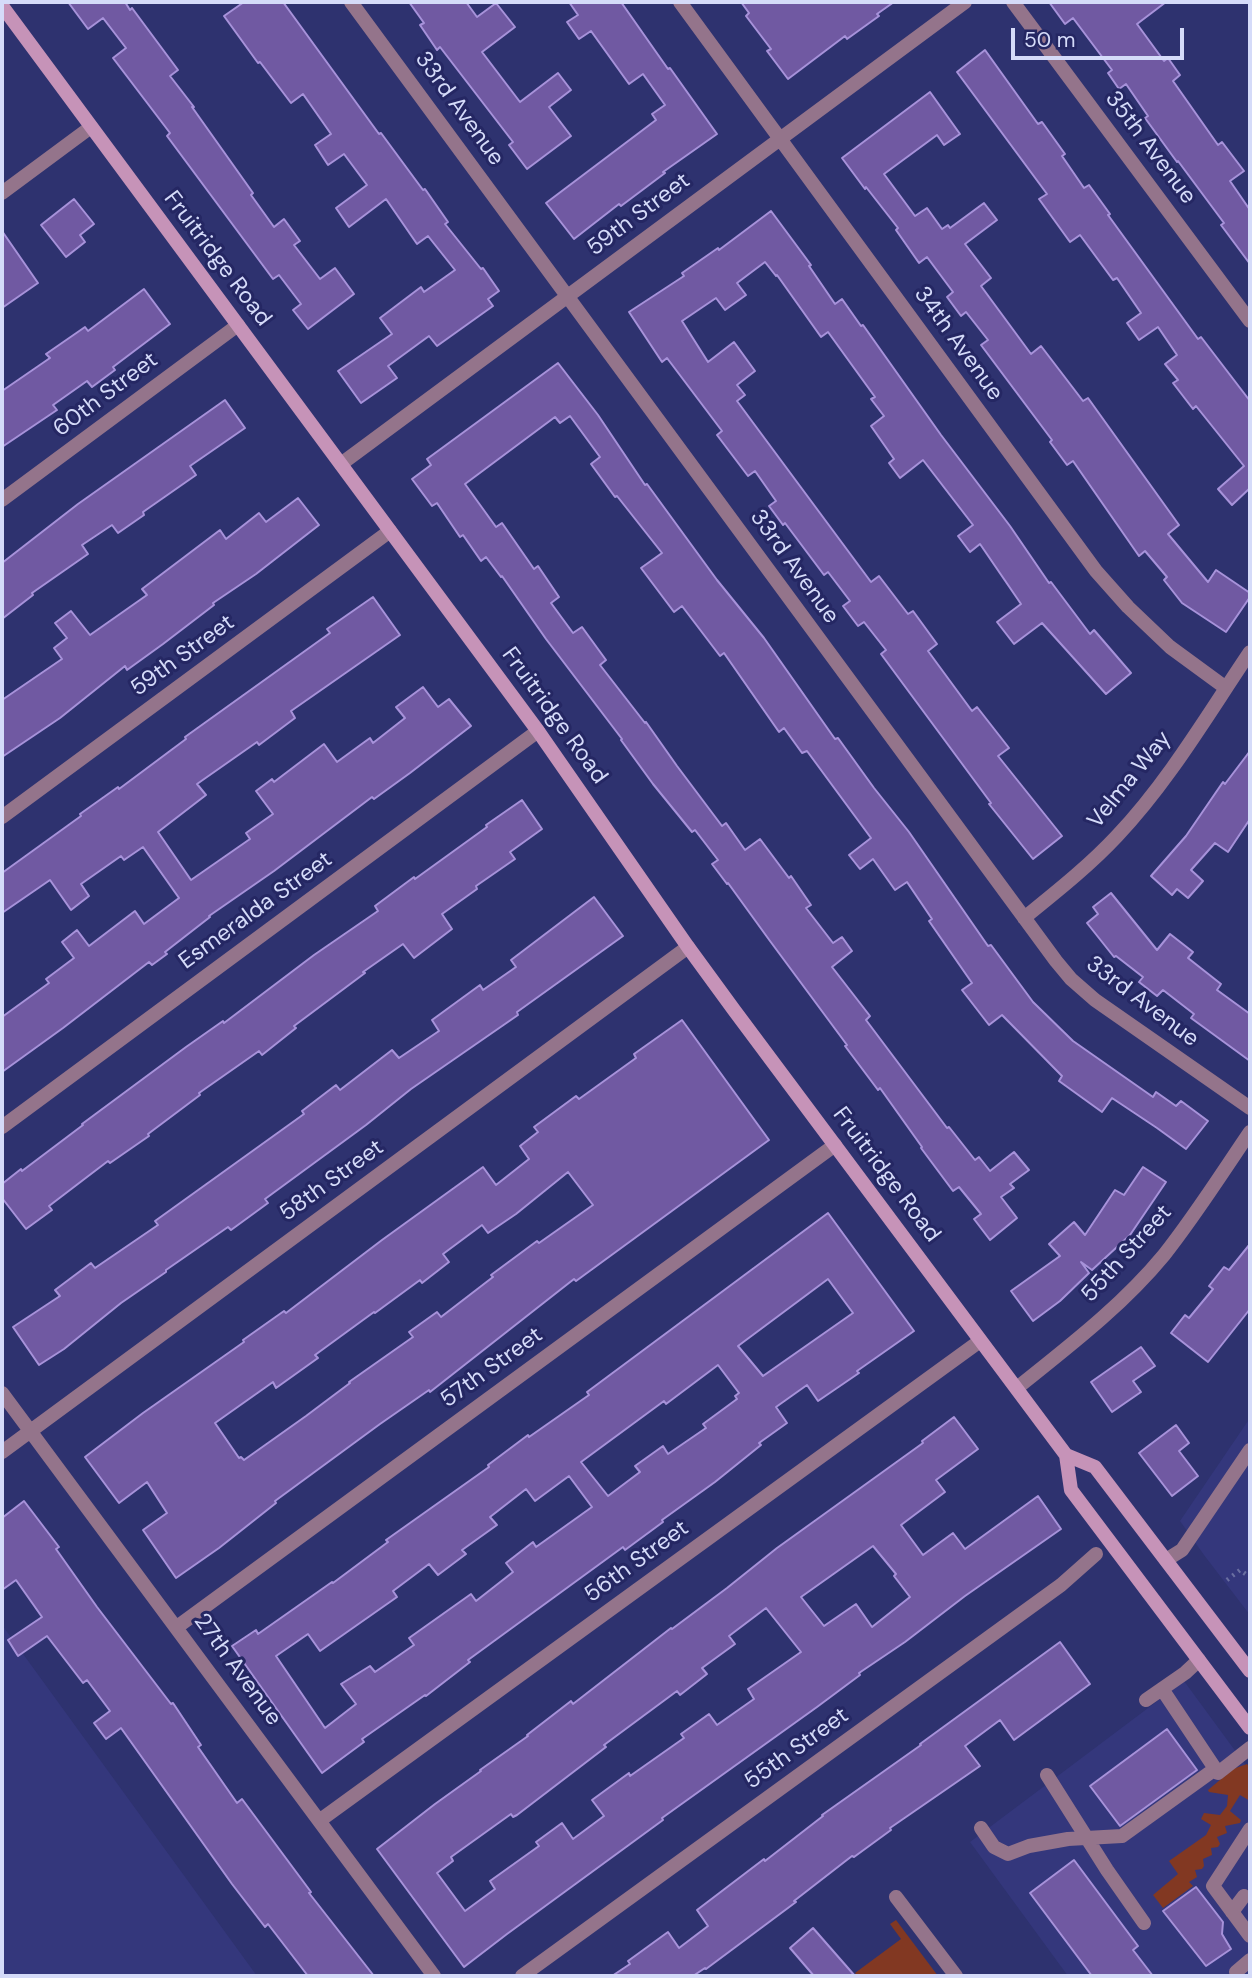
<!DOCTYPE html>
<html>
<head>
<meta charset="utf-8">
<style>
	body { margin:0 }
	#map { position:relative; width:1252px; height:1978px; overflow:hidden; background:#2e326f; font-family:"DM Sans",sans-serif }
	canvas { display:block }
	.frame { position:absolute; inset:0; border:4px solid #d5dbf9; pointer-events:none }
	.scale { position:absolute; left:1011px; top:28px; width:173px; height:32px; box-sizing:border-box; border:4px solid #d5dbf9; border-top:0; padding-left:9px; font-size:21px; line-height:24px; white-space:nowrap; color:#d5dbf9; -webkit-text-stroke:5px #252763; paint-order:stroke }
</style>
</head>
<body>
<div id="map">
<canvas width="1252" height="1978"></canvas>
<div class="frame"></div>
<div class="scale">50 m</div>
</div>
<script>
const context = document.querySelector('canvas').getContext('2d');
context.lineJoin = 'round';
function fillPath(path, color) {
  context.fillStyle = color;
  context.fill(path, 'evenodd');
}
function strokePath(path, color, width, dash) {
  context.strokeStyle = color;
  context.lineWidth = width;
  context.lineCap = dash ? 'butt' : 'round';
  context.setLineDash(dash || []);
  context.stroke(path);
}
function drawText(font, color, halo, rows, align = 'center') {
  context.font = font + ' "DM Sans",sans-serif';
  context.lineWidth = 6;
  context.setLineDash([]);
  context.textBaseline = 'middle';
  context.strokeStyle = halo;
  context.fillStyle = color;
  for (const [text, x, y, turn = 0] of rows) {
    context.save();
    context.translate(x, y);
    context.rotate((+turn || 0) * Math.PI / 180);
    context.textAlign = isNaN(turn) ? turn : align;
    if (halo) context.strokeText(text, 0, 0);
    context.fillText(text, 0, 0);
    context.restore();
  }
}
fillPath(new Path2D(`
	M1250,1418v197l-46,-60 -24,-34z
	M2,1625l255,351h-255z
	M1184,1681l66,90v205h-182l-98,-134z`), '#34377c');
fillPath(new Path2D(`
	M1247,1764l3,4v33l-10,-6 -10,16 11,9 -1,3 -15,3 2,7 -10,4 3,7 -2,3 -7,1 1,7 -9,4 1,7 -2,3 -7,1 2,7 -8,5 4,4 -30,22 -10,-13 25,-21 -9,-13 37,-26 5,-10 -10,-6 3,-6 16,2 7,-9 1,-11 -19,-3 -1,-2 25,-21z
	M896,1920l42,56h-80l-3,-3 46,-34 -11,-15z`), '#823822');
const building = new Path2D(`
	M68,2h57l5,8 2,-2 46,62 -8,6 24,31h-2l61,86 -2,2 23,32 10,-8 16,22 -6,4 26,34 15,-11 19,26 -46,35 -15,-19 8,-6 -22,-29 -6,4 -106,-143 3,-3 -57,-75 13,-10 -23,-30 -15,11z
	M244,2h39l96,132 2,-1 42,57 2,-1 23,33 -3,2 36,45 2,-1 16,23 -11,8 5,7 -56,40 -8,-10 -41,30 9,12 -36,25 -23,-32 54,-37 -12,-16 41,-31 3,5 31,-22 -27,-34 -11,8 -31,-45 -37,28 -13,-19 31,-23 -23,-31 -16,11 -13,-20 16,-11 -28,-40 -12,9 -31,-41 -2,1 -34,-47z
	M409,2h57l11,15 19,-14 19,24 -33,25 38,50 38,-29 13,17 -22,17 22,29 -44,33 -18,-24 4,-3 -73,-95 -3,3 -17,-25 4,-2z
	M569,2h52l47,67 2,-1 47,66 -54,38 2,1 -44,33 -2,-2 -45,35 -28,-36 110,-83 -4,-6 13,-9 -22,-31 -14,10 -38,-53 -12,8 -12,-17 11,-7z
	M741,2h153l-17,12 2,2 -32,23 -2,-3 -57,43 -21,-28 4,-2 -25,-33 3,-3z
	M1049,2h117l-29,22 27,37 4,-3 12,17 -7,6 45,64 4,-3 22,29 -14,10 20,29v54l-29,-39 3,-2 -46,-62 -1,1 -32,-44 3,-2 -22,-32 -7,5 -11,-16 4,-3 -39,-52 -8,6z
	M985,50l53,74 4,-2 23,32 -3,2 22,32 5,-3 21,29 -2,1 90,124 3,-2 49,64v87l-18,17 -14,-16 26,-23 -48,-60 -3,3 -20,-26 5,-3 -13,-16 12,-9 -19,-28 -19,13 -12,-17 14,-10 -24,-35 -4,2 -33,-45 -10,7 -31,-43 8,-5 -90,-122z
	M930,92l30,42 -16,11 -7,-10 -53,39 31,42 12,-8 15,21 6,-4 2,3 34,-25 13,17 -32,24 26,34 -10,8 50,68 10,-8 42,55 5,-3 91,127 -11,9 40,48 8,-12 34,23v4l-24,35 -44,-29 -18,-23 3,-3 -22,-26 -6,5 -66,-95 -6,4 -17,-23 2,-2 -71,-95 7,-5 -22,-28 -5,4 -14,-19 6,-5 -26,-35 -8,6 -23,-33 2,-2 -32,-41 -1,2 -23,-31z
	M74,199l20,25 -14,11 5,7 -19,15 -25,-32z
	M771,211l40,54 -2,1 26,38 7,-5 19,27 2,-1 78,110 69,91 39,57 2,-1 39,52 4,-4 37,43 -25,21 -64,-71 -28,21 -17,-22 24,-18 -41,-60 -10,8 -12,-16 15,-11 -50,-65 -23,18 -11,-15 5,-4 -23,-33 13,-10 -13,-17 4,-2 -47,-65 -7,5 -44,-62 -1,1 -11,-14 -28,21 9,12 -21,15 -9,-12 -34,23 26,41 26,-20 21,29 -18,14 8,10 -8,6 134,181 8,-6 29,38 5,-3 24,33 -9,7 44,60 5,-4 32,41 -11,8 64,80 -29,23 -44,-55 2,-1 -110,-149 5,-4 -22,-28 -6,4 -15,-20 7,-5 -22,-29 -4,3 -39,-52 -2,2 -14,-19 7,-5 -21,-30 -7,5 -31,-41 5,-4 -55,-73 -5,4 -33,-50 55,-36 -2,-3 36,-25 1,2z
	M2,231l36,52 -36,25z
	M144,289l26,35 -57,43 2,3 -23,17 -5,-6 -34,24 4,5 -55,37v-56l48,-33 -4,-4 39,-27 3,4z
	M558,363l40,52 47,70 2,-1 70,96 47,58 71,101 3,-1 36,50 35,44 79,114 3,-1 42,57 40,39 80,56 3,-5 20,14 5,-5 27,20 -22,28 -29,-21 -45,-30 -10,14 -43,-31 3,-5 -60,-61 -13,10 -27,-35 10,-7 -43,-62 3,-2 -25,-37 -12,8 -22,-31 -13,10 -11,-14 22,-17 -64,-87 -5,2 -18,-25 -5,4 -55,-79 -4,3 -38,-50 -8,6 -33,-44 21,-15 -45,-57 -2,1 -24,-33 9,-7 -30,-41 -10,7 -5,-6 -90,67 31,43 6,-4 32,46 4,-3 21,31 -8,6 22,30 9,-6 24,33 -6,5 45,58 1,-1 31,44 45,60 4,-3 19,27 15,-11 29,39 2,-2 20,29 -5,3 27,35 9,-6 10,14 -20,16 38,49 -4,4 81,108 2,-1 26,33 4,-3 11,14 24,-19 15,18 -19,14 4,4 -13,9 16,21 -27,22 -16,-21 7,-5 -22,-27 -6,4 -32,-43 1,-1 -42,-59 -2,2 -33,-44 2,-1 -77,-104 -42,-58 -1,1 -15,-20 6,-4 -23,-30 -3,2 -39,-48 -32,-44 1,-1 -76,-100 -44,-63 -1,1 -15,-20 -5,4 -18,-26 -3,2 -23,-34 -5,3 -20,-27 19,-14 -4,-6z
	M225,400l20,28 -55,38 6,9 -53,37 1,3 -26,18 -6,-8 -30,20 6,9 -56,39 1,2 -31,24v-56l76,-59z
	M298,498l21,27 -63,49 -43,29 1,2 -51,39 -36,26 -2,-4 -65,52 -58,39v-57l60,-41 -8,-11 13,-10 -12,-15 16,-12 19,24 57,-40 -5,-6 78,-59 6,9 33,-26 7,9z
	M373,597l27,38 -109,76 4,7 -36,27 -2,-3 -60,42 9,11 -48,37 33,48 59,-41 -4,-6 27,-19 -17,-23 16,-12 2,3 50,-38 13,18 33,-24 3,5 32,-25 -9,-11 27,-20 15,20 11,-8 22,27 -61,47 -36,26 -2,-2 -98,74 -65,45 1,1 -45,35 2,2 -15,11 -3,-3 -86,66 -61,44v-55l47,-34 -3,-4 28,-21 -12,-16 15,-12 12,16 46,-35 9,13 35,-26 -36,-51 -19,13 -3,-4 -40,28 8,12 -18,14 -21,-30 -48,33v-40l79,-57 -1,-2 38,-27 1,2 67,-50 -1,-2 145,-104 -3,-4z
	M1250,751v68l-22,33 -13,-9 -24,27 12,11 -15,17 -11,-9 -5,6 -21,-19 35,-40 37,-54 2,2z
	M522,800l20,29 -32,23 5,7 -39,27 1,3 -35,25 10,15 -38,29 -11,-14 -40,28 2,1 -71,53 2,2 -34,27 -3,-4 -60,42 1,2 -52,39 1,2 -39,27 -2,-2 -59,45 3,4 -26,19 -24,-31v-14l19,-15 1,2 61,-46 -1,-1 104,-77 37,-26 1,2 90,-68 64,-44 -3,-5 39,-29 1,2 72,-52 -1,-2z
	M1111,893l46,57 13,-16 23,18 -5,6 33,26 -4,6 33,24v47l-59,-43 3,-4 -31,-24 -6,6 -18,-14 4,-5 -27,-21 -2,1 -27,-34 11,-9 -5,-7z
	M594,897l29,39 -106,76 1,3 -107,74 -45,36 -101,74 3,4 -37,27 -3,-3 -62,43v2l-45,31 -57,46 -25,16 -26,-38 47,-31 -5,-6 36,-27 4,5 63,-43 -3,-4 149,-107 -2,-3 34,-26 4,5 52,-40 7,8 40,-27 -7,-11 48,-35 3,5 33,-23 -5,-7z
	M682,1020l87,120 -193,141 -2,-2 -144,113 -1,-2 -49,34 -105,77 1,2 -57,45 -43,30 -33,-48 24,-17 -20,-31 -28,21 -34,-46 58,-44 101,-71 -1,-2 41,-29 2,2 96,-73 101,-73 13,18 33,-26 -9,-13 18,-14 -4,-5 42,-31 3,3 57,-41 -2,-4zM568,1172l25,33 -54,38 -2,-2 -46,34 2,2 -52,40 -4,-5 -28,20 4,5 -64,45 1,1 -44,33 -62,44 -3,-3 -2,1 -24,-35 58,-41 3,6 42,-30 -3,-3 59,-43 1,1 45,-33 2,3 27,-21 -6,-8 39,-29 6,8 28,-19z
	M1143,1167l23,15 -36,53 -38,35 -11,-8 8,11 -29,28 -27,20 -22,-30 49,-35 -11,-12 25,-22 11,13 30,-45 9,5z
	M828,1213l86,118 -57,40 2,2 -41,28 -11,-16 -31,22 11,16 -28,20 2,2 -46,37 -53,38 1,2 -38,28 -2,-3 -155,113 2,2 -44,34 -1,-1 -63,44 2,3 -42,31 -90,-127 24,-16 2,4 74,-52 1,1 55,-41 -2,-2 103,-73 -1,-2 40,-30 1,2 60,-42 -2,-3zM828,1279l25,34 -90,63 -25,-30zM718,1365l21,28 -4,3 2,3 -34,25 3,4 -38,26 -5,-8 -28,20 5,6 -32,24 -27,-34 83,-61 2,3zM569,1476l23,31 -56,40 -3,-5 -27,21 7,9 -37,29 -5,-7 -62,44 5,7 -39,27 -5,-6 -29,18 15,20 -31,24 -49,-72 32,-22 12,17 77,-54 -4,-6 36,-27 9,11 28,-21 -4,-4 35,-25 -7,-8 36,-28 9,12z
	M1250,1244v65l-42,53 -37,-29 14,-18 4,3 24,-29 -4,-3 15,-19 5,3z
	M1141,1347l14,19 -22,15 8,11 -29,20 -21,-30z
	M954,1417l24,32 -42,31 9,12 -44,33 22,30 30,-22 12,16 73,-53 23,33 -96,67 -60,46 -46,31 1,2 -43,32 -155,111 1,2 -156,114 -43,33 -87,-118 58,-45 46,-33 -1,-1 48,-34 -1,-1 44,-34 2,3 98,-76 1,1 55,-41 50,-40 146,-105 -1,-2zM873,1546l23,28 -2,2 16,21 -38,30 -16,-23 -32,22 -23,-29zM766,1608l35,44 -53,37 6,10 -37,26 -8,-11 -28,20 3,4 -54,38 -1,-3 -37,27 12,16 -31,23 -11,-16 -26,19 3,4 -49,35 5,8 -30,22 -28,-38 16,-12 -2,-4 60,-43 2,3 4,-2 89,-68 -2,-2 73,-54 3,4 27,-21 -5,-6 33,-24 -6,-8z
	M1176,1425l13,18 -10,8 19,25 -26,20 -33,-43z
	M24,1501l35,46 -3,2 41,58 74,97 2,-1 28,42 -3,2 39,56 5,-4 69,93 -2,1 65,83h-66l-40,-52 -3,3 -33,-43 -111,-156 -15,11 -12,-16 16,-12 -23,-31 -4,3 -36,-47 -29,20 -10,-16 34,-23 -26,-37 -14,10v-72z
	M1060,1642l30,42 -76,56 -14,-20 -35,26 15,20 -90,62 1,2 -37,27 -2,-1 -58,45 2,1 -90,67 -1,-1 -12,8h-81l18,-12 -2,-3 40,-29 11,16 29,-22 -11,-16 67,-51 1,2 58,-45 -1,-1 99,-70 -1,-1z
	M1167,1729l30,41 -77,56 -30,-40z
	M1074,1860l64,86 -5,4 20,26h-61l-62,-83z
	M1196,1887l27,35 -1,12 9,15 -25,17 -43,-55z
	M813,1928l42,48h-41l-24,-28z`);
fillPath(building, '#7059a2');
strokePath(building, '#a792da', 2);
strokePath(new Path2D(`
	M1227,1580l13,-10 10,7`), '#6a6fa1', 4.5, [2, 5]);
strokePath(new Path2D(`
	M1166,1560l16,-10 68,-100
	M1162,1689l56,84 32,-25
	M1146,1700l39,-27 14,-13
	M1047,1775l60,95 37,53
	M981,1828l13,19 14,7 21,-8 39,-7 54,-3 93,-67
	M1250,1829l-37,57 37,50
	M896,1897l60,79
	M1232,1912l12,-16
	M1236,1972l14,-12`), '#94748b', 14);
strokePath(new Path2D(`
	M351,2l705,959 15,18 24,21 155,108
	M680,2l416,569 32,36 42,40 56,41
	M1013,2l237,319
	M2,193l89,-66
	M341,464l624,-462
	M2,500l236,-175
	M2,817l388,-286
	M1024,918c32,-26 65,-52 93,-82 52,-55 91,-122 133,-184
	M2,1127l536,-396
	M1017,1388c51,-41 105,-82 147,-133 31,-39 58,-82 86,-123
	M2,1393l432,583
	M2,1452l686,-505
	M177,1627l658,-482
	M319,1821l661,-480
	M522,1976l539,-391 35,-31`), '#94748b', 14);
strokePath(new Path2D(`
	M2,6l536,725 150,216 46,63 332,445 5,35 179,238
	M1066,1455l29,12 155,204`), '#c693b8', 14);
drawText('23px', '#d5dbf9', '#252763', [
	["33rd Avenue",459,109,54],
	["35th Avenue",1150,148,53],
	["59th Street",639,215,-37],
	["Fruitridge Road",217,259,53],
	["34th Avenue",958,344,54],
	["60th Street",106,395,-37],
	["33rd Avenue",794,567,54],
	["59th Street",183,656,-36],
	["Fruitridge Road",554,716,54],
	["Velma Way",1130,780,-51],
	["Esmeralda Street",256,911,-36],
	["33rd Avenue",1142,1002,37],
	["Fruitridge Road",886,1175,53],
	["58th Street",332,1181,-36],
	["55th Street",1127,1254,-48],
	["57th Street",492,1368,-36],
	["56th Street",637,1562,-36],
	["27th Avenue",237,1670,54],
	["55th Street",797,1749,-36]
]);
</script>
</body>
</html>
